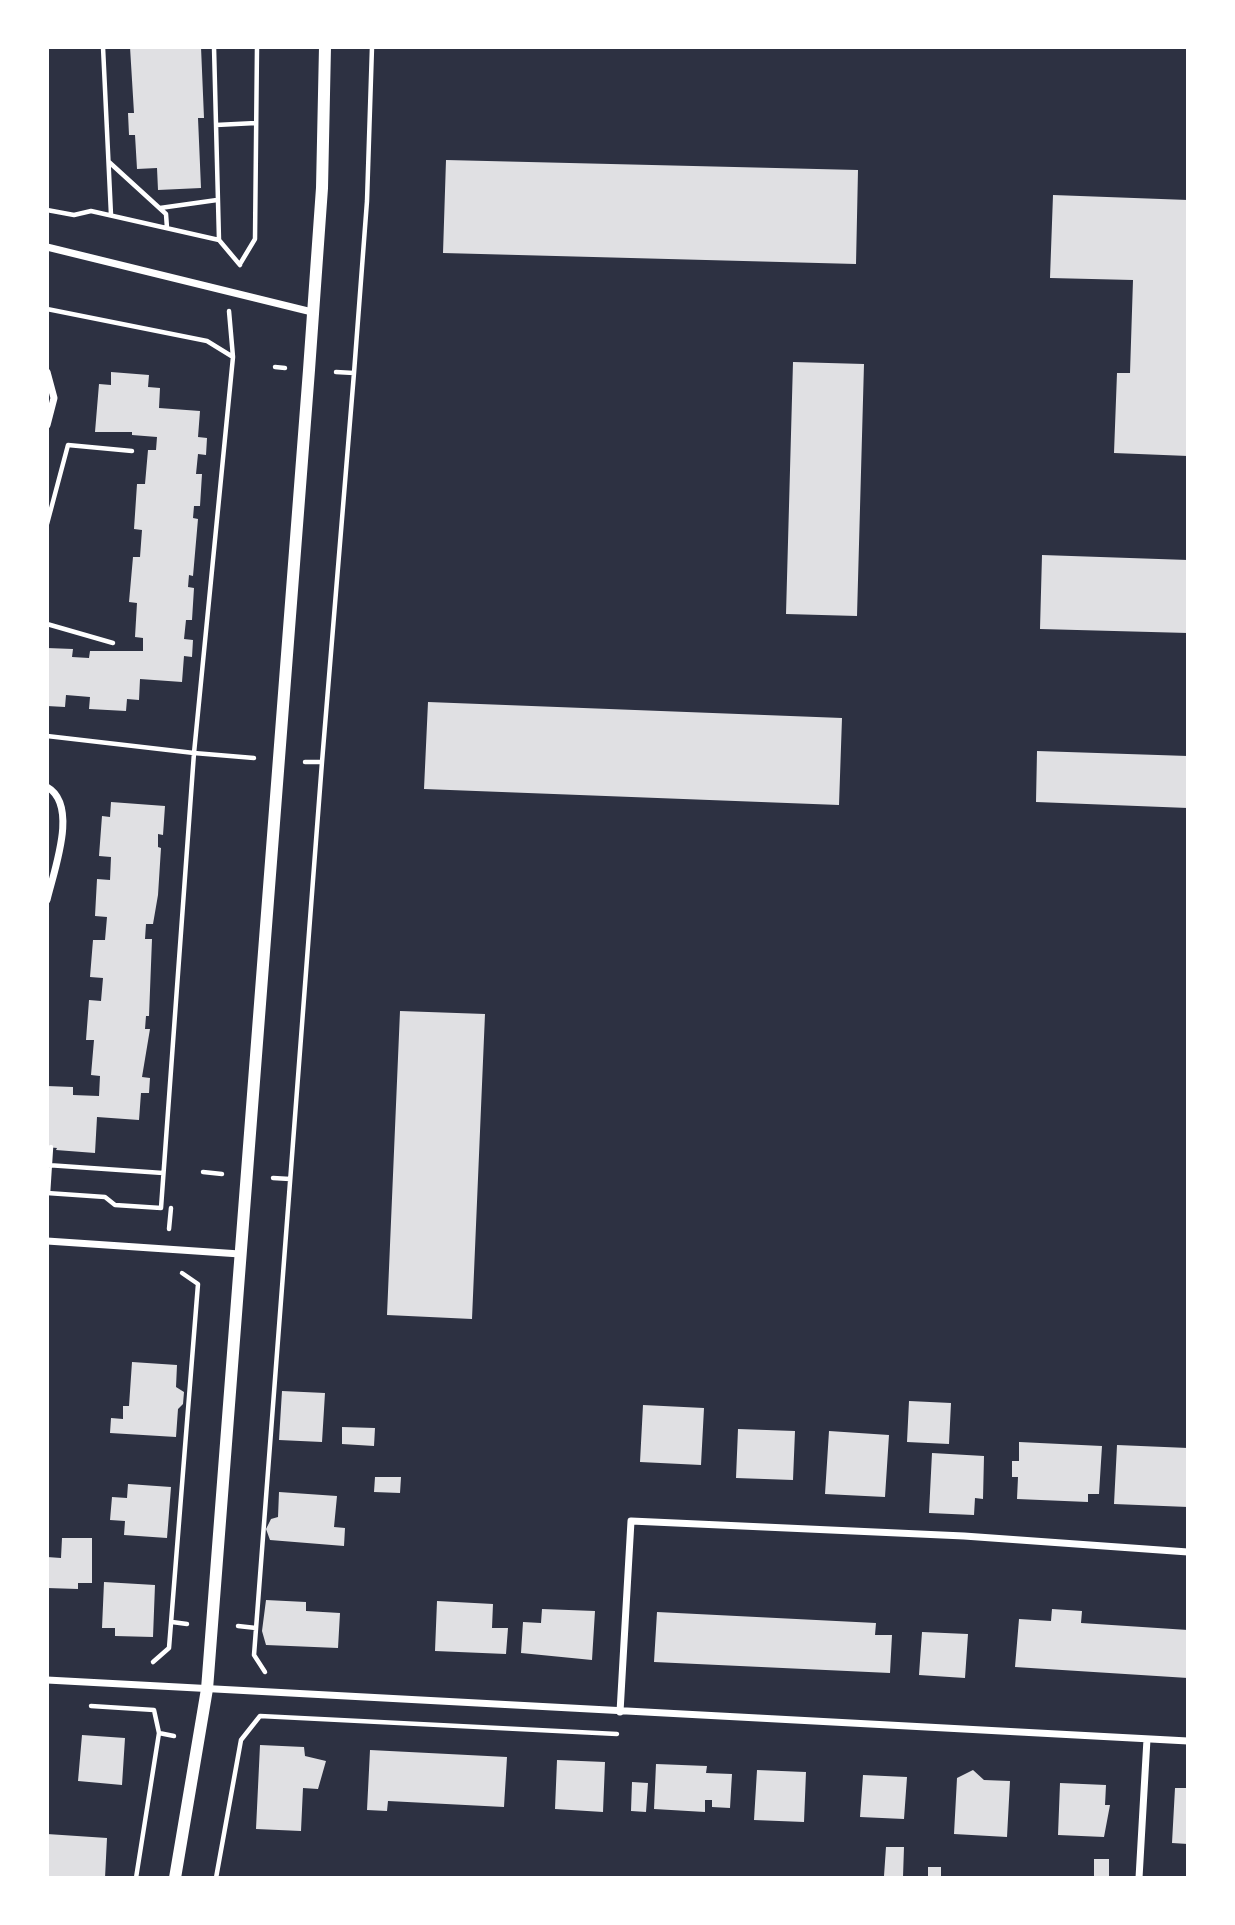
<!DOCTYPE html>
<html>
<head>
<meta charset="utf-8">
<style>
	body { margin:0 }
	#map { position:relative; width:1235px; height:1925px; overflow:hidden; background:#2d3142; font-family:"Zilla Slab",serif }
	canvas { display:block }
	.frame { position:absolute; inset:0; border:49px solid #fff; pointer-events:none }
</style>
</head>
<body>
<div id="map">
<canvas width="1235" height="1925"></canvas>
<div class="frame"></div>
</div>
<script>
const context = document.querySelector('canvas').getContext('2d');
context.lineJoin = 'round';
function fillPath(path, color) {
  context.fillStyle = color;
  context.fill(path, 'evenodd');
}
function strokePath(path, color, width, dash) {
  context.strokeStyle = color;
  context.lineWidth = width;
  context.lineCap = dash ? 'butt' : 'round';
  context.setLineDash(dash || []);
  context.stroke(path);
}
fillPath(new Path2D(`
	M130,47h71l3,71h-6l3,70 -43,2 -1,-22 -20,1 -2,-34h-6l-1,-22h6z
	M446,160l412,10 -2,94 -413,-11z
	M1053,195l135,5v256l-74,-3 3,-80h13l3,-93 -83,-2z
	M793,362l71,2 -7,252 -71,-2z
	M111,372l38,3 -1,12 12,1 -1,20 41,3 -2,26 9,1 -1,17 -8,-1 -2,20h6l-2,32h-6l-1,12 5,1 -5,57 -4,-1 -1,12 6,1 -2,32h-6l-2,19 9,1 -1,17 -8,-1 -2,26 -42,-3 -1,21 -12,-1 -1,12 -37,-2 1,-12 -24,-2 -1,12 -18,-1v-58l26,1 -1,8 17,1 1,-7h53v-13l-8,-1 2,-34 -8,-1 4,-45h7l2,-27 -8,-1 3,-45h8l3,-34h8l1,-13 -25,-2v-3h-37l4,-48 12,1z
	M1042,555l146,5v73l-148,-4z
	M428,702l414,16 -3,87 -415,-16z
	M1037,751l151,5v52l-152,-6z
	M111,802l54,4 -2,29 -5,-1v13l3,1 -3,47 -5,29h-7l-1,15h7l-3,77h-3l-1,13h5l-8,48 8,1 -1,15h-8l-2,27 -42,-3 -2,36 -39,-3 1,-2 -10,-1v-61l26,1v8l26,1 1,-20 -9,-1 3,-35h-8l3,-40 12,1 2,-23 -13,-1 3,-37h12l2,-23 -12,-1 2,-37 13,1 1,-23 -12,-1 3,-40 8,1z
	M400,1011l85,3 -13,305 -85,-4z
	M132,1362l45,3 -1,22 8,5 -1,12 -5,5 -2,28 -66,-4 1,-15 12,1v-13h6z
	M282,1391l43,2 -3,49 -43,-2z
	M909,1401l42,2 -2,41 -42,-2z
	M643,1405l61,3 -3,57 -61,-3z
	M342,1427l33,1 -1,18 -32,-2z
	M738,1429l57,2 -2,49 -57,-2z
	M829,1431l60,4 -4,62 -60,-3z
	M1019,1442l83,4 -3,48h-11v8l-71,-3 1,-22h-6v-16h7z
	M1117,1445l71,3v59l-74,-3z
	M932,1453l52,3 -1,43 -8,-1 -1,17 -45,-2z
	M375,1477h26l-1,16 -26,-1z
	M128,1484l43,3 -4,51 -43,-3 1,-14 -15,-1 2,-23 15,1z
	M279,1492l58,4 -3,31 11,1 -1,18 -74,-6 -4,-11 5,-10 7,-2z
	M62,1538h30v45h-14v6l-31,-1v-31l14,1z
	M104,1582l51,3 -2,52 -38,-1v-8h-13z
	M266,1600l40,2v9l34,2 -2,35 -72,-3 -4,-14z
	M437,1601l56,3 -1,24h16l-2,26 -71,-3z
	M542,1609l53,2 -3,49 -71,-7 2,-31 18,1z
	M1052,1609l30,2 -1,12 107,7v48l-173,-11 4,-48 32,2z
	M657,1612l219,11 -1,12h17l-2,38 -236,-11z
	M922,1632l46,2 -3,44 -46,-3z
	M82,1735l43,3 -3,47 -44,-4z
	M260,1745l44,2 1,9 21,5 -8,28 -15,-1 -2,43 -45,-2z
	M370,1750l137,7 -3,50 -116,-6 -1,10 -20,-1z
	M557,1760l48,2 -2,50 -48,-3z
	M656,1764l51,2 -1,7 26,1 -2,34 -18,-1v-7h-7v12l-51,-3z
	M757,1770l49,2 -2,50 -50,-2z
	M973,1770l11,10 26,1 -3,56 -53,-3 3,-56z
	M863,1775l44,2 -3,42 -44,-2z
	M632,1782l16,1 -2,29 -15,-1z
	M1060,1783l46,2 -1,20h5l-6,32 -46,-2z
	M1175,1788h13v56l-16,-1z
	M47,1834l60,4 -2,40h-58z
	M886,1847h18l-1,30 -19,-1z
	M1094,1859h15v19h-15z
	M928,1867h13v11h-13z`), '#e0e0e3');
strokePath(new Path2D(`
	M103,47l8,168
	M214,47l5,193
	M216,125l40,-2
	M109,162l57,52 1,14
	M160,208l57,-8
	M47,210l27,5 17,-4 128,29 21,25
	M240,264l15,-25 2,-192
	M47,309l160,32 26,16 -39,396 -147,-17
	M229,311l4,46
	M275,367l10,1
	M354,373l13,-172 5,-154
	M47,524l21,-79 64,6
	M47,624l66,19
	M305,762h17l32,-389 -18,-1
	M47,1165l116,8
	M203,1172l19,2
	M273,1178l17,1
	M47,1193l58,4 10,8 46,3 33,-455 60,5
	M48,1193l3,-46
	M169,1229l2,-21
	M172,1622l15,2
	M238,1626l18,2
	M153,1662l16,-14 29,-364 -16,-11
	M265,1672l-11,-17 68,-893
	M91,1706l63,4 5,23 -23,145
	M159,1733l15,3
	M216,1878l25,-138 19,-24 357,18`), '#fff', 4.5);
strokePath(new Path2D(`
	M47,247l265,65
	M47,372l7,26 -7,27
	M47,787c32,18 7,83 0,113
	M47,1241l193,13
	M47,1680l1141,61
	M620,1712l11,-191 333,15 224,16
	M1139,1878l8,-139`), '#fff', 7);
strokePath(new Path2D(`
	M175,1878l32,-189 102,-1319 13,-182 3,-141`), '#fff', 12);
</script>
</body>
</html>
